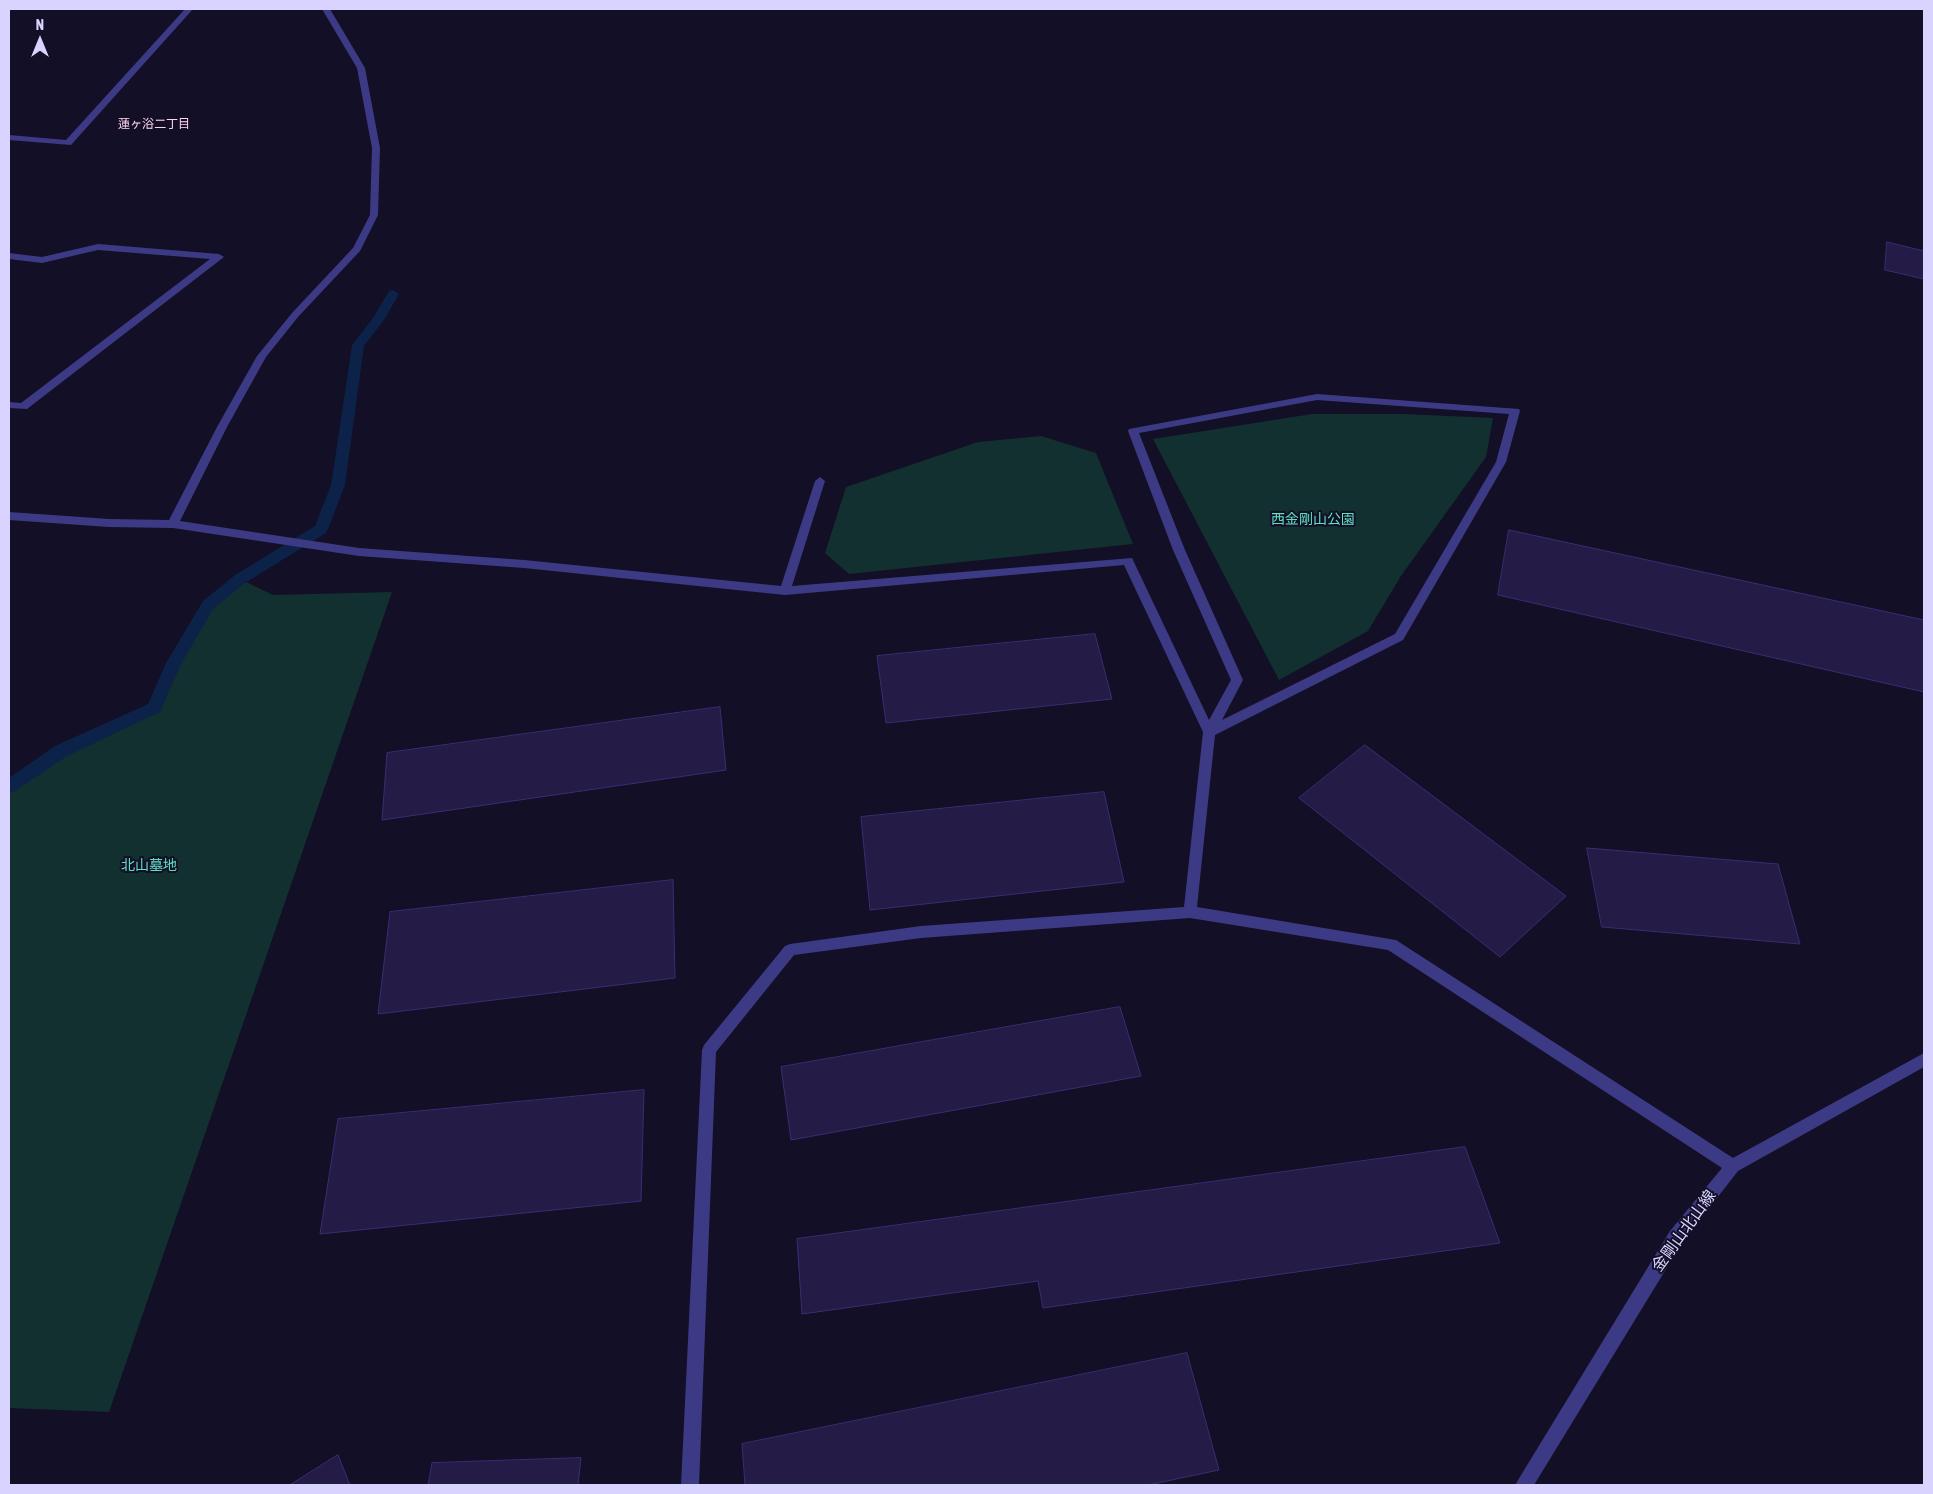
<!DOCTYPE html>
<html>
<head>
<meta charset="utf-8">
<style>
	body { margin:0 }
	#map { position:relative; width:1933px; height:1494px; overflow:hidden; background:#130f26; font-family:"Asap Condensed",sans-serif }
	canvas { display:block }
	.frame { position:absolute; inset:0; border:10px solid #d9d4ff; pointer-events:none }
	.north { position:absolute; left:15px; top:15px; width:50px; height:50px; -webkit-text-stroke:4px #130f26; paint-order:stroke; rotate:0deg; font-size:14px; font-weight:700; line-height:20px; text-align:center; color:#d9d4ff }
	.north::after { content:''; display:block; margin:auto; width:18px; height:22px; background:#d9d4ff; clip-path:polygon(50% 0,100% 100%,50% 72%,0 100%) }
</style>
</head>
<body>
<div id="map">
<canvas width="1933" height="1494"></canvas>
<div class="frame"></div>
<div class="north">N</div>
</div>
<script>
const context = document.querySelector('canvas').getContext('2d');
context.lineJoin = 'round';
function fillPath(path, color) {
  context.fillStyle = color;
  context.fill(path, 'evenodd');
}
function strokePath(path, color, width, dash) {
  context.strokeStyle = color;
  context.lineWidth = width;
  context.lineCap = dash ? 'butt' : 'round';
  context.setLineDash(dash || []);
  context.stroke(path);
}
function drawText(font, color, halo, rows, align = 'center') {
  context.font = font + ' "Asap Condensed","Noto Sans JP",sans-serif';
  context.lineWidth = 4;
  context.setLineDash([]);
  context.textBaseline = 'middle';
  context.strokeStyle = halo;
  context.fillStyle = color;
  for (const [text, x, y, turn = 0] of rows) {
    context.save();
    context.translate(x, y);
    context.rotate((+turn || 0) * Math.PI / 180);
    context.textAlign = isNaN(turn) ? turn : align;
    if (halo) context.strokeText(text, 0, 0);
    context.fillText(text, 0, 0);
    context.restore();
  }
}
fillPath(new Path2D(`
	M1312,414h91l90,4 -7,39 -85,119 -33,55 -89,49 -126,-241z
	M1041,436l55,17 37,91 -284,30 -24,-21 21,-66 132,-45z
	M240,579l33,16 119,-3 -283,820 -100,-4v-622l52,-35 93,-43 20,-45 34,-58z`), '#12302f');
fillPath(new Path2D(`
	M393,290l6,4 -15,26 -20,26 -19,139 -17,44 -2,4 -81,50 -32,26 -32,55 -21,48 -93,44 -52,35 -6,2v-15l46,-32 93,-42 18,-41 37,-62 32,-26 80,-49 16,-41 21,-140 21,-27 16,-27z`), '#0c2248');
const building = new Path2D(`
	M1887,242l37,9v28l-39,-9z
	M1509,530l415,90v72l-426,-97z
	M1095,634l17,65 -226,24 -9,-67z
	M720,707l6,63 -344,50 5,-67z
	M1365,745l201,151 -66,61 -201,-159z
	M1104,792l20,90 -254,28 -9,-93z
	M1587,848l191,16 22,80 -198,-17z
	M673,880l2,98 -297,36 12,-102z
	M1120,1007l21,69 -350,64 -10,-73z
	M644,1090l-3,111 -321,33 18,-115z
	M1465,1147l35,96 -457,65 -5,-27 -236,33 -5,-75z
	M1187,1353l32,117 -71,15h-403l-3,-41z
	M338,1455l12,30h-60z
	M581,1458l-3,27h-150l4,-22z`);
fillPath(building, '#241b47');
strokePath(building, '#3b2d73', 1);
fillPath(new Path2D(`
	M185,9h8l-122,136 -62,-5v-5l57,5z
	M322,9h8l35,59 15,80 -2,67 -18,36 -62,66 -32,40 -39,70 -47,94 179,27 165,12 257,26 34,-105 5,-4 5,4 -33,105 340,-28 77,162 22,-40 -58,-130 -45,-119 1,-2 188,-35 202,15 1,2 -14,51 -103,178 -188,95 -18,172 199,33 337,218 191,-105v14l-186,104 -56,72 -148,242h-19l155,-254 52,-63 -334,-218 -198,-32 -269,20 -127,17 -78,97 -17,433h-18l21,-435 2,-5 81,-99 5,-2 131,-18 263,-19 19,-175 -79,-167 -339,30 -261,-27 -165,-12 -186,-28 -64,-1 -100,-7v-8l100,7 60,1 48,-93 40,-71 35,-43 61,-65 17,-33 2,-67 -15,-80zM1317,400l192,14 -13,48 -101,172 -173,86 21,-40 -58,-130 -46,-117z
	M98,244l121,10 5,3 -197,152 -18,-1v-6l12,1 189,-144 -112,-9 -56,13 -33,-4v-6l33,4z`), '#3d3a85');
drawText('12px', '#ffd6f0', '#130f26', [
	["蓮ヶ浴二丁目",154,124]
]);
drawText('14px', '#5fe0c0', '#130f26', [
	["西金剛山公園",1313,520],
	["北山墓地",149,866]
]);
drawText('16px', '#d9d4ff', '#130f26', [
	["金剛山北山線",1684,1231,-54]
]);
</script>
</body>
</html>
